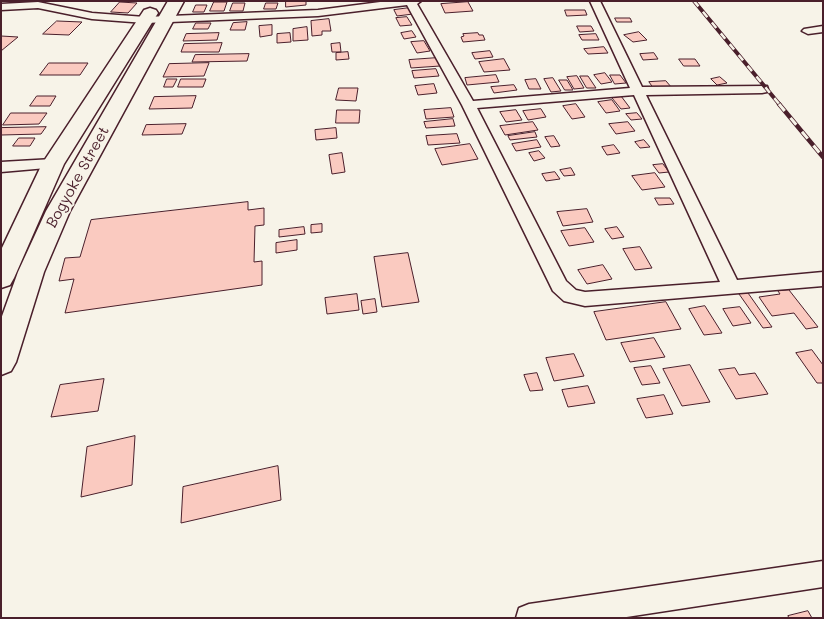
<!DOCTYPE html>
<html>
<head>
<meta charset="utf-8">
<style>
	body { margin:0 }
	#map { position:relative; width:824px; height:619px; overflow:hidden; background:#f7f3e8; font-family:Mali,sans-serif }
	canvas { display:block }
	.frame { position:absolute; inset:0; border:2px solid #4a1f2b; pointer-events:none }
</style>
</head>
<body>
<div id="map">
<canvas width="824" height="619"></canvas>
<div class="frame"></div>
</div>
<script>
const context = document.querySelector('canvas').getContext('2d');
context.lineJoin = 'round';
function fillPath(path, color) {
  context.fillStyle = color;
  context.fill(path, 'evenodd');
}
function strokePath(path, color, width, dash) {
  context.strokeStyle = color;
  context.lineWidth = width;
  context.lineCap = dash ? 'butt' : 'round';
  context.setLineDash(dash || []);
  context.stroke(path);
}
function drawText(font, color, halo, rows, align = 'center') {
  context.font = font + ' Mali,sans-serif';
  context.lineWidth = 4;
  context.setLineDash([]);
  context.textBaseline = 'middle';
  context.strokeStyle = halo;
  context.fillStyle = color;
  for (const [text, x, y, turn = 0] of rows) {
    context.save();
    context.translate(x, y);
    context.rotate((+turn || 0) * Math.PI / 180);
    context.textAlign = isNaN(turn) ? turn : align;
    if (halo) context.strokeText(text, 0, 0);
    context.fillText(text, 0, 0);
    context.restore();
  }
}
const building = new Path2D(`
	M286,1h20v4l-20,2z
	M120,2l17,1 -9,10 -17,-1z
	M214,2h13l-3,9h-14z
	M468,2l5,9 -28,2 -4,-9z
	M233,3h12l-2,8h-13z
	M266,3h12l-2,6h-12z
	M196,5h11l-3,7h-11z
	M409,8l4,6 -16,2 -3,-6z
	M565,10h20l2,5 -20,1z
	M407,17l5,8 -12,1 -4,-8z
	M615,18h15l2,4h-15z
	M329,19l2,12h-9v4l-10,1 -1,-15z
	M57,21l25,1 -13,13 -26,-1z
	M247,22l-2,8h-15l3,-7z
	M196,23h15l-3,6h-15z
	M272,25v10l-12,2 -1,-11z
	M577,26h14l3,5 -14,1z
	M307,27l1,13 -15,1v-12z
	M412,31l4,6 -12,2 -3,-6z
	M639,32l8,8 -14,2 -9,-7z
	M219,33l-2,7 -34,1 3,-7z
	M290,33l1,9 -14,1v-9z
	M478,33l1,2h4l2,5 -22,2 -2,-5 3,-1 -1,-2z
	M596,34l3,6h-17l-3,-5z
	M1,36l17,1 -17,14z
	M424,41l6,10 -13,2 -6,-11z
	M222,43l-3,9h-38l3,-8z
	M340,43l1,9h-9l-1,-8z
	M604,47l4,6 -20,1 -4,-5z
	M490,51l3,6 -18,2 -3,-6z
	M348,52l1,7 -13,1v-7z
	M654,53l4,6 -15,1 -3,-6z
	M249,54l-2,7 -55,1 3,-7z
	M437,58l3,8 -29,2 -2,-8z
	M504,59l6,11 -26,2 -5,-10z
	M679,59h16l5,7h-16z
	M49,63h39l-8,12h-40z
	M209,63l-5,13 -41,1 6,-13z
	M436,69l3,7 -25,2 -2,-7z
	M605,73l7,9 -11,2 -7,-9z
	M496,75l3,7 -32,3 -2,-7z
	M610,75h10l6,8 -11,1z
	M577,76l7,12 -10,1 -7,-12z
	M580,76h8l8,12h-9z
	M720,77l7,6 -10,2 -6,-6z
	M553,78l8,13 -10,1 -7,-13z
	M167,79h10l-4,8h-9z
	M181,79h25l-3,8h-25z
	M536,79l5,10h-12l-4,-9z
	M559,80h8l6,10h-8z
	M666,81l6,7 -18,1 -5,-7z
	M434,84l3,9 -19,2 -3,-9z
	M514,85l3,5 -23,3 -3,-6z
	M339,88h19l-2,13 -20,-1z
	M37,96h19l-6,10h-20z
	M196,96l-4,12 -43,1 5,-12z
	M621,96l9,12 -9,1 -9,-11z
	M612,100l8,11 -14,2 -8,-11z
	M576,104l9,13 -13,2 -9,-13z
	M451,108l3,9 -28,2 -2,-9z
	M541,109l5,8 -18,3 -5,-9z
	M337,110h23l-1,13h-23z
	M516,110l6,10 -16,2 -6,-10z
	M11,113h36l-8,11 -36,1z
	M637,113l5,6 -11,1 -5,-6z
	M453,119l2,7 -29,2 -2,-6z
	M533,122l5,8 -33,5 -5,-9z
	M628,122l7,9 -19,3 -7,-10z
	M186,124l-4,10 -40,1 4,-10z
	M46,127l-5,7 -40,1v-7z
	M336,128l1,10 -21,2 -1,-10z
	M535,132l2,5 -27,3 -2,-4z
	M457,134l3,9 -32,2 -2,-9z
	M554,136l6,10 -9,1 -6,-10z
	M19,138h16l-5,8h-17z
	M537,140l4,7 -25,4 -4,-7z
	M644,140l6,7 -10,1 -5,-6z
	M470,144l8,15 -36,6 -7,-16z
	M614,145l6,8 -13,2 -5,-8z
	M539,151l6,7 -11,3 -5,-8z
	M342,153l3,19 -13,2 -3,-19z
	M663,164l6,8 -10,1 -6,-8z
	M571,168l4,7 -11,1 -4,-6z
	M555,172l5,7 -14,2 -4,-7z
	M655,173l10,14 -23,3 -10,-14z
	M655,198h15l4,6 -15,1z
	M248,202v8l16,-2v17l-9,1 -1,36 8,-1v24l-197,28 9,-34 -15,2 6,-23 15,-1 11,-37z
	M587,209l6,13 -30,4 -6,-14z
	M322,224v8l-11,1v-8z
	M304,227l1,7 -26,3v-7z
	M617,227l7,10 -12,2 -7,-10z
	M585,228l9,14 -25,4 -8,-15z
	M297,240v10l-21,3v-10z
	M640,247l12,21 -17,2 -12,-21z
	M408,253l11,49 -37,5 -8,-50z
	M603,265l9,14 -25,5 -9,-14z
	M789,290l29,37 -12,2 -12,-16 -22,3 -13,-19 21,-3 -2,-3z
	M748,293l24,34 -9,1 -24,-34z
	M357,294l2,16 -32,4 -2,-16z
	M375,299l2,13 -14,2 -2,-13z
	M666,302l15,27 -75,11 -12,-28z
	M705,306l17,27 -18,2 -15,-26z
	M740,307l11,16 -18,3 -10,-17z
	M654,338l11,19 -35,5 -9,-19z
	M812,350l11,15v18h-6l-21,-30z
	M574,354l10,22 -30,5 -8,-23z
	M690,365l20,37 -28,4 -19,-37z
	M651,366l9,17 -18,2 -8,-17z
	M735,368l4,7 16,-2 13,21 -32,5 -17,-29z
	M537,373l6,17 -13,1 -6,-16z
	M104,379l-6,32 -47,6 9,-32z
	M588,386l7,17 -27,4 -6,-17z
	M664,395l9,19 -27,4 -9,-19z
	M135,436l-3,49 -51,12 6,-50z
	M278,466l3,34 -100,23 2,-36z
	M808,611l4,7h-23l-1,-2z`);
fillPath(building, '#facac0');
strokePath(building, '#4a1f2b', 1);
const minor = new Path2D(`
	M388,1h33l-4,3 56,97 157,-13 -40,-87h10l42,86 125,-1 1,3 -1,3 -5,1 -116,2 91,185 86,-8v14l-238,20 -21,-5 -11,-10 -91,-186 -55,-100 -89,11 -173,7 -53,-4 -54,-11 -37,2v-6l37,-2 54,11 53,4 173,-7zM634,95l86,187 -135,10 -9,-2 -10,-9 -89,-173z
	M823,26v6l-15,2 -6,-3 2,-2z
	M53,159l5,2 2,3 -2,3 -57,5v-10z
	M823,561v26l-203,31h-104l3,-10 10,-4z`);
const primary = new Path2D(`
	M168,1h16l-114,210 -26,61 -28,90 -5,9 -10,4v-56l17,-47 28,-61z
	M150,8l6,2 2,3 -94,151 -50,114 -4,7 -9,3v-38l41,-86 102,-154z`);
strokePath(minor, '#4a1f2b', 3);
strokePath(primary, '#4a1f2b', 3);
fillPath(minor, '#f7f3e8');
fillPath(primary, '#f7f3e8');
const railFar1 = new Path2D(`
	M694,1l86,104`);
const rail = new Path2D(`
	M779,104l44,53`);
strokePath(railFar1, '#4a1f2b', 4);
strokePath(rail, '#4a1f2b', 4.5);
strokePath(railFar1, '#f7f3e8', 2.5, [7]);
strokePath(rail, '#f7f3e8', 3, [9]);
drawText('15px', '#4a1f2b', '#f7f3e8', [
	["Bogyoke Street",78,177,-61]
]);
</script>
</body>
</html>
